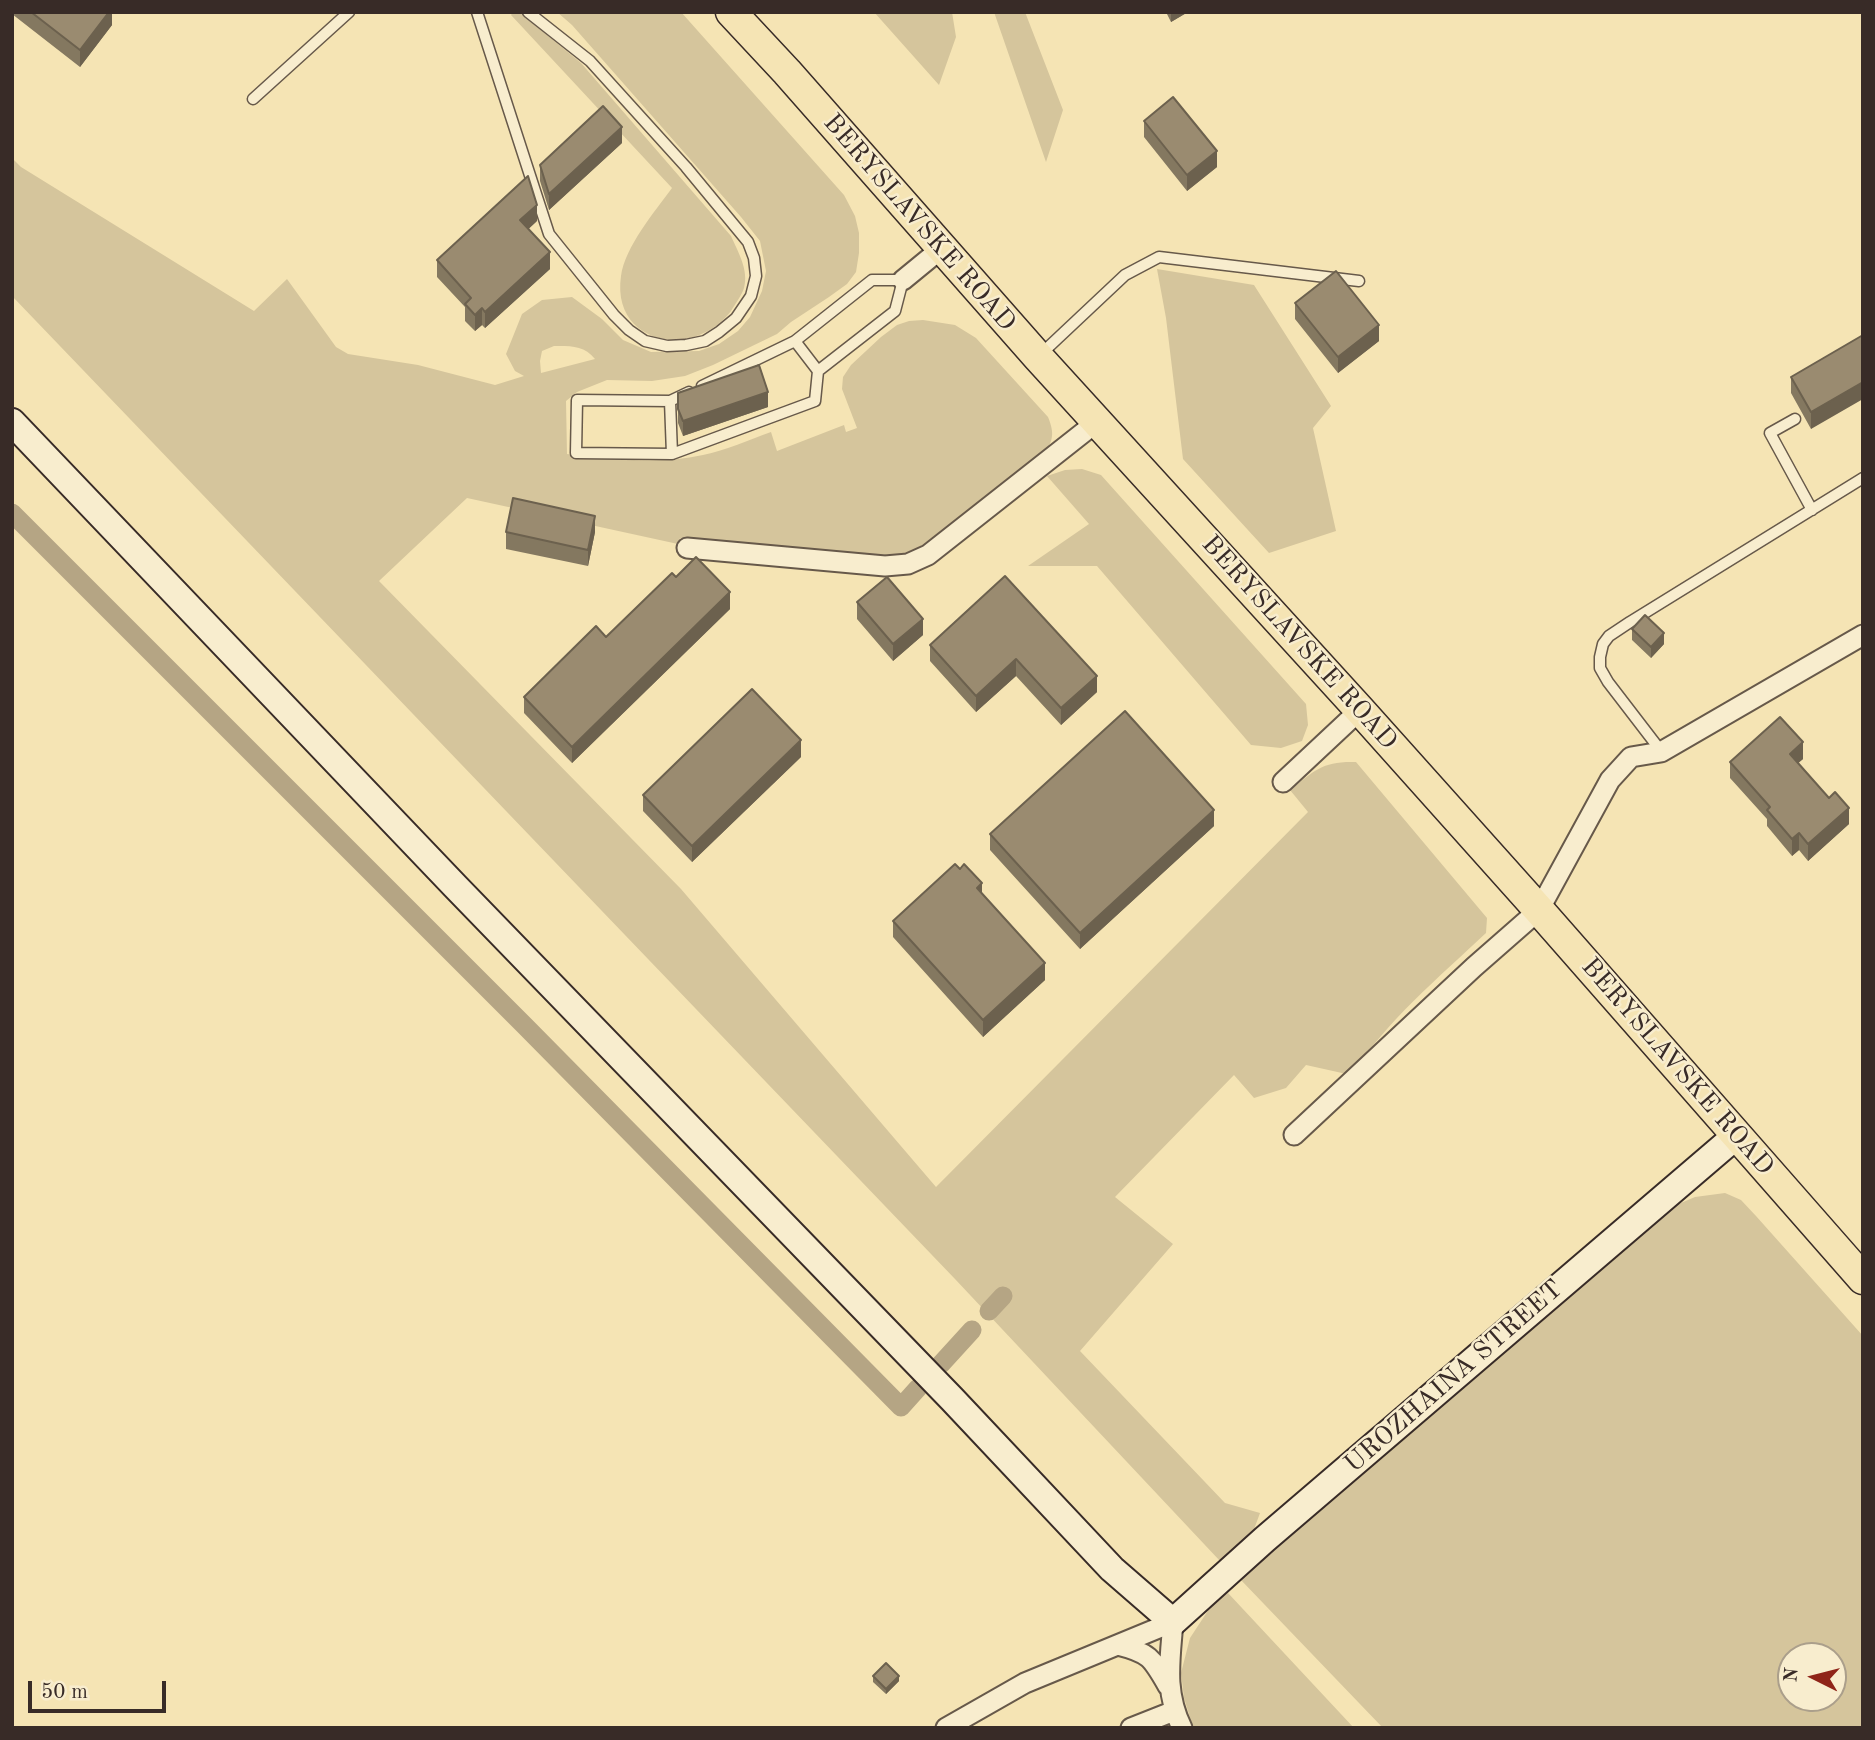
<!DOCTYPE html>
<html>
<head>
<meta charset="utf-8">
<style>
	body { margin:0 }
	#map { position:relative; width:1875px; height:1740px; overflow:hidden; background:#f5e4b4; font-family:"Old Standard TT",serif }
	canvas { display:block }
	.frame { position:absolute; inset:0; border:14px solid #382b27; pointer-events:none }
	.north { position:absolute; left:1777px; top:1642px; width:70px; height:70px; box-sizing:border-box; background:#f8edce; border:2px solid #ab9f8b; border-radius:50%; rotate:276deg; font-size:19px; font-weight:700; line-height:28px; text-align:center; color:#382b27 }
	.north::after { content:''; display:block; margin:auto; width:24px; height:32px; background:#8f2418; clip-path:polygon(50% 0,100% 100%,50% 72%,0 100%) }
	.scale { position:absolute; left:28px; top:1681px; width:138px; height:32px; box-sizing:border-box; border:4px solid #382b27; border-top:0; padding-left:9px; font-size:21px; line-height:24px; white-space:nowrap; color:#382b27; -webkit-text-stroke:5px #f8edce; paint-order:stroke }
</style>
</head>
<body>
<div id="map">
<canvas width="1875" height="1740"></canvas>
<div class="frame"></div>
<div class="north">N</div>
<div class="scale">50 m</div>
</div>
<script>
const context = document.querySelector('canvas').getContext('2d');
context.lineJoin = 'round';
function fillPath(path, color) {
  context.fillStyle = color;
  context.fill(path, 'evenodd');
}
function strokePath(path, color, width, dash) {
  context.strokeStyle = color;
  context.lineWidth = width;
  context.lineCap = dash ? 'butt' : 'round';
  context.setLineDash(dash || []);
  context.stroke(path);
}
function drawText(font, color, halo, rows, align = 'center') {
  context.font = font + ' "Old Standard TT",serif';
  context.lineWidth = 5;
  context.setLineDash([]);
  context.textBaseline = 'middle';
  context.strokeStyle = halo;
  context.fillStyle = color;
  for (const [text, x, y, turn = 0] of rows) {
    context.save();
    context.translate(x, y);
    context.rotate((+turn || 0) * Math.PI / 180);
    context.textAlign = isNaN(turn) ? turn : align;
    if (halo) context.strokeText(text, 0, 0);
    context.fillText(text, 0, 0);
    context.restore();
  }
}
fillPath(new Path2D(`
	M513,12h6l62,51 150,173c7,16 18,34 13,52 -2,7 -9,16 -13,23 -37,49 -120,34 -110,-35 4,-29 34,-65 51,-88l-161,-173z
	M557,12h124l163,183 11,21 4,17v20l-3,19 -9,12 -18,13 -38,25 -14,12 -64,31 -28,11 -33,5 -45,-1 -30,12 -11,9 1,53c45,5 91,11 136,1 23,-5 46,-15 68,-23l6,19 67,-26 2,7 11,-4 -15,-39 1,-12 8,-12 30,-28 16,-12 12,-4 14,-1 32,5 21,13 72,79c7,17 5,24 -5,39l-141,104 -222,-22 -2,6 -211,-46 -88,83 302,308 255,298 372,-375 -18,-22c25,-20 33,-29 66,-28l131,156 -1,15c-49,46 -97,86 -135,142l-45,-10 -20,23 -32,10 -20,-23 -119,122 58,47 -93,107 145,152 35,10 -7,19 -33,29 -265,-282 -943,-983v-138l9,9 233,144 33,-32 49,68 12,7 70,11 77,20 29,-9 -9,-5 -9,-17 16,-40 20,-14 30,-3 30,22 21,21 28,12 48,-1 20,-7 19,-13 12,-14 12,-26 4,-20 -6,-30 -19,-24 -169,-192zM554,346c16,0 30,-1 41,13l-54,14 -1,-12 2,-10z
	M874,12h78l4,25 -17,48z
	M994,12h31l38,98 -17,52z
	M1157,269l97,16 77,121 -18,22 23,103 -67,22 -86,-94 -17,-141z
	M1082,469l19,6 205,229 2,21 -6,16 -21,7 -30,-3 -154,-179h-69l61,-42 -42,-48 18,-6z
	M1725,1193l16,7 15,16 107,120v392h-480l-143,-149 150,-132 279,-239 26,-11zM1791,1656h42v42h-42z
	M1228,1593l126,135h-159l-3,-4 -8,-26 -3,-25 9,-35 23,-35z`), '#d5c59c');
strokePath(new Path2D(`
	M12,513l512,512 377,382 17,-19
	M989,1311l14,-15
	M941,1364l31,-34`), '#b5a584', 19);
const lane = new Path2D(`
	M477,12l72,222 65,81 15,15 16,11 22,5 19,-1 19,-4 14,-9 17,-14 15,-22 5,-20 -2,-18 -6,-16 -62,-75 -96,-106 -62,-49
	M253,99l96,-87
	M1041,354l84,-79 34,-18 200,24
	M702,386l93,-45 77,-61h31l-8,31 -77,60
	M689,392l-19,9 -93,-1 -1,53 96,1 143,-53 3,-30 -23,-30
	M670,401l2,53
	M1795,419l-25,14 42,77
	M1661,751l-53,-69 -8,-14v-11l3,-13 6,-8 21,-14 233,-144`);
const street = new Path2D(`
	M903,280l39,-32
	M687,548l198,18 23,-2 20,-9 170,-134
	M1283,782l77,-72
	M1294,1135l180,-168 65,-57 71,-130 21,-23 30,-5 202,-117
	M1118,1645c32,8 34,13 50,41
	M946,1728l79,-45 148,-61c-3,39 -9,69 9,106
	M1131,1728l43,-17`);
const secondary = new Path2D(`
	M12,422l443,464 497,513 160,170 61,53 92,-83 472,-404`);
const primary = new Path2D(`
	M731,12l56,60 251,285 322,353 179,200 324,369`);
strokePath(lane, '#67594a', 13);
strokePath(street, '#67594a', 23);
strokePath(secondary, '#382b27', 30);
strokePath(primary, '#382b27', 33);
strokePath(lane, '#f8edce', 10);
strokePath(street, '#f8edce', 19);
strokePath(secondary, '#f8edce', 26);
strokePath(primary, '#f5e4b4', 30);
fillPath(new Path2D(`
	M12,12h100v13l-32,42 -68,-53z
	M1166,12h22l-17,10z
	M1144,121l73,46 -30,24 -43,-54z
	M622,143l-73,67 -9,-29v-16z
	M537,221l-9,8 22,40 -65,59 -3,-3 -7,6 -10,-10v-14l-28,-30v-17z
	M1295,303l84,38 -41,32 -43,-54z
	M1863,335l-52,94 -20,-36v-16z
	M678,393l90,14 -85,29 -5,-13z
	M506,532h89l-7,34 -82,-17z
	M1005,576l92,116 -36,33 -45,-49 -40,36 -46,-51v-16z
	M676,577l54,32 -158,154 -48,-50v-16l82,-60z
	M857,602l66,33 -30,26 -36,-42z
	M1632,629l32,15 -13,14 -19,-18z
	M801,757l-109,105 -49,-51v-16z
	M1803,759l-5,4 51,61 -41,37 -9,-11 -7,6 -25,-30v-7l-37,-41v-16z
	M1214,826l-134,123 -90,-99v-16z
	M982,893l63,87 -62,57 -90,-100v-16z
	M873,1676l26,5 -13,13 -13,-12z`), '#847860');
fillPath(new Path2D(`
	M109,12h3v13l-32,42v-17z
	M1171,12h17l-17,10z
	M622,127v16l-73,67v-16z
	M1217,151v16l-30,24v-16z
	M537,205v16l-17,16v-17z
	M550,252v17l-65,59v-16z
	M482,308v17l-7,6v-16z
	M1379,325v16l-41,32v-16z
	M1863,382v17l-52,30v-17z
	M768,392v15l-85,29v-15z
	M595,516v16l-7,34v-16z
	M730,592v17l-158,154v-16z
	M923,619v16l-30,26v-17z
	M1664,633v11l-13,14v-11z
	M1016,659v17l-40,36v-16z
	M1097,676v16l-36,33v-17z
	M801,740v17l-109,105v-16z
	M1803,742v17l-13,11v-16z
	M1849,808v16l-41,37v-17z
	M1214,810v16l-134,123v-16z
	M1799,833v17l-7,6v-17z
	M982,883v17l-5,-12z
	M1045,963v17l-62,57v-17z
	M899,1676v5l-13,13v-5z`), '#6c614e');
const building = new Path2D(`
	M31,12h78l-29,38z
	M1173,97l44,54 -30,24 -43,-54z
	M603,106l19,21 -73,67 -9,-29z
	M528,176l9,29 -17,15 30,32 -65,60 -3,-4 -7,7 -10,-11 6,-6 -34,-38z
	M1336,271l43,54 -41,32 -43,-54z
	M1863,335v47l-52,30 -20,-35z
	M759,365l9,27 -85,29 -5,-12v-16z
	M513,498l82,18 -7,34 -82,-18z
	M696,557l34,35 -158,155 -48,-50 72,-71 10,11 66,-64 4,4z
	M1005,576l92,100 -36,32 -45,-49 -40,37 -46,-51z
	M887,577l36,42 -30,25 -36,-42z
	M1645,615l19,18 -13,14 -19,-18z
	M752,689l49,51 -109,106 -49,-51z
	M1125,711l89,99 -134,123 -90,-99z
	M1780,717l23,25 -13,12 39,44 6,-6 14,16 -41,36 -9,-11 -7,6 -25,-29 3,-3 -40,-45z
	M955,864l5,5 4,-5 18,19 -5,5 68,75 -62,57 -90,-99z
	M886,1663l13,13 -13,13 -13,-13z`);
fillPath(building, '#9a8b70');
strokePath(building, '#6c614e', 2);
drawText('26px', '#382b27', '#f8edce', [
	["BERYSLAVSKE ROAD",919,223,49],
	["BERYSLAVSKE ROAD",1299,643,48],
	["BERYSLAVSKE ROAD",1677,1067,49],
	["UROZHAINA STREET",1454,1377,-41]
]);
</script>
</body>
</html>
